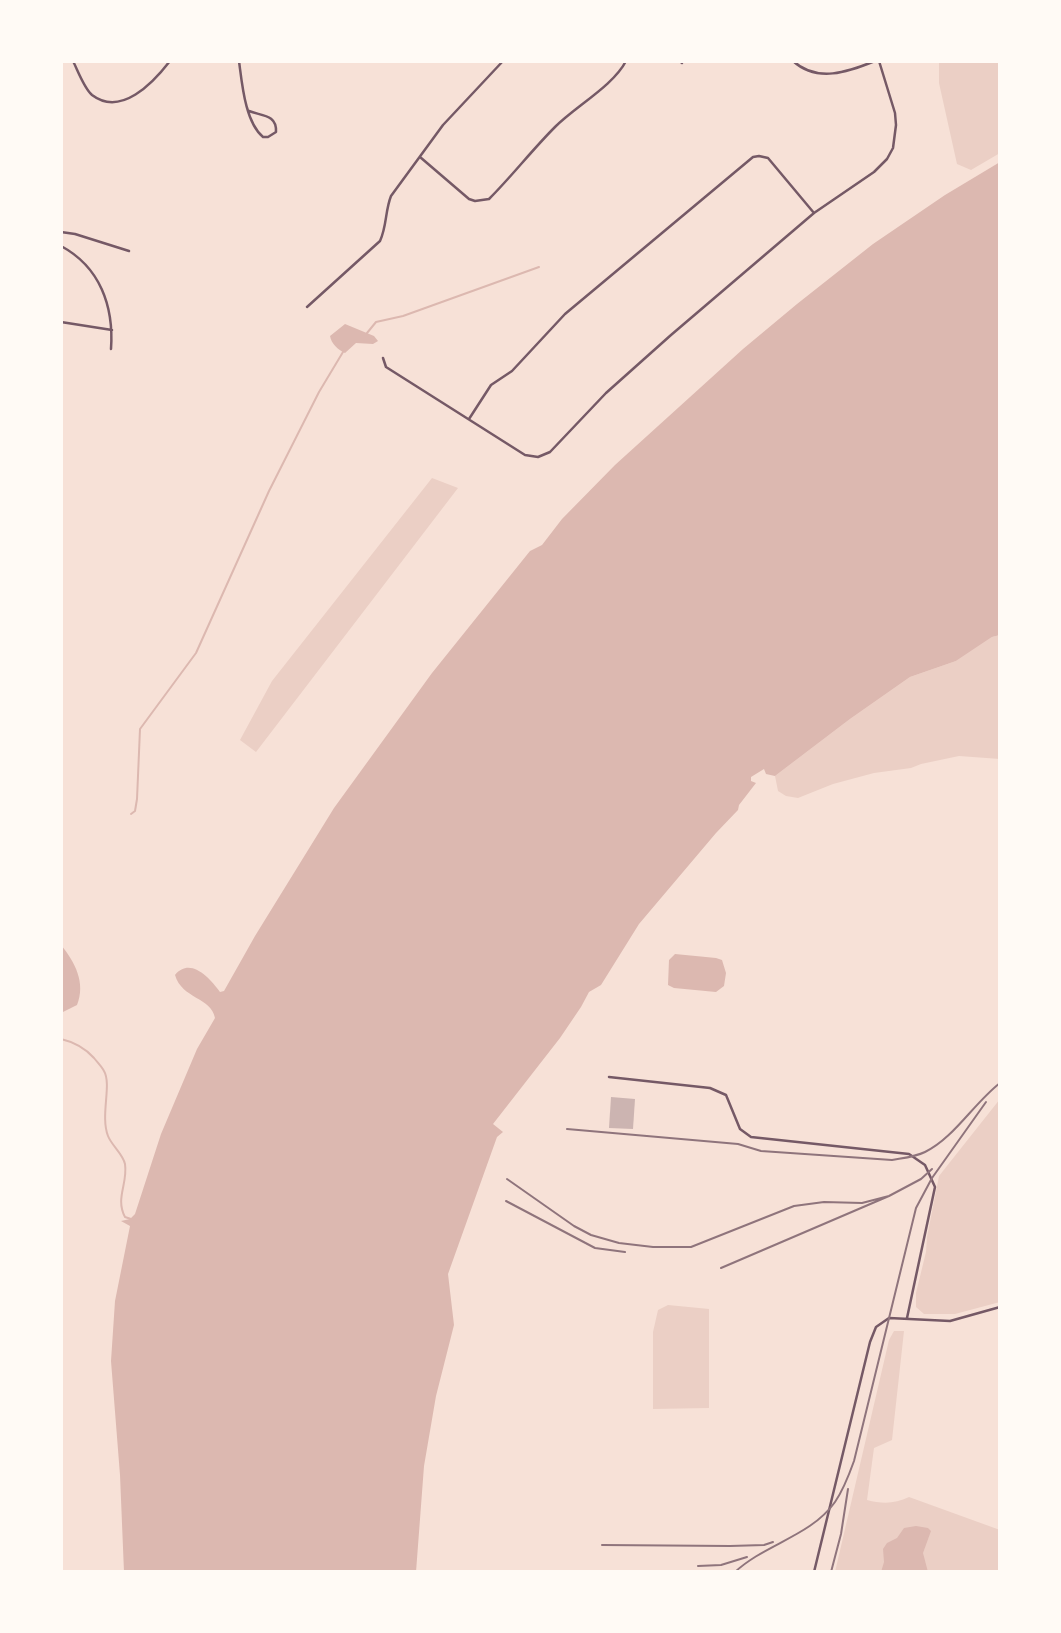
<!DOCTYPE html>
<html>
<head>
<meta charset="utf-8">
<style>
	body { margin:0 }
	#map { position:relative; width:1061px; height:1633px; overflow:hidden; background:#f7e1d7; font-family:"IBM Plex Sans",sans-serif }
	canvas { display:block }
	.frame { position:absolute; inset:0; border:63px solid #fffaf5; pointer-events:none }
</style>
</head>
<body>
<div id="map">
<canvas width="1061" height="1633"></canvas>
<div class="frame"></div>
</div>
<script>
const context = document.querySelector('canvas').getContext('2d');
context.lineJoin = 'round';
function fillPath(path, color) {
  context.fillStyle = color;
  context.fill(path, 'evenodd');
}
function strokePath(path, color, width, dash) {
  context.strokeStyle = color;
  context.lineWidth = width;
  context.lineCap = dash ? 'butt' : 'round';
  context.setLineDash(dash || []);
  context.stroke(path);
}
fillPath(new Path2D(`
	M939,61h61v92l-29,17 -14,-6 -18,-81z
	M432,478l26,10 -202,264 -16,-12 32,-59z
	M1000,635v124l-41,-3 -38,8 -10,4 -37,5 -41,11 -35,14 -12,-2 -8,-5 -3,-15 75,-57 60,-42 46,-16 36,-24z
	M1000,1099v203l-45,12h-31l-8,-7v-14l10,-41 1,-15 12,-61z
	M668,1305l41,4v99l-56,1v-77l5,-22z
	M894,1331h10l-12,109 -18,8 -7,52c15,4 28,4 42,-3l91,33v42h-165l54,-232z`), '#ebcfc5');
fillPath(new Path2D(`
	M1000,162v473l-8,2 -36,24 -46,16 -60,42 -75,57 -9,-2 -2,-5 -13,8v4l5,2 -17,22 -1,5 -22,23 -77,91 -38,61 -12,7 -8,15 -21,31 -67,86 10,8 -6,5 -49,137 6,51 -18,71 -12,70 -8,106h-292l-4,-97 -9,-114 4,-60 15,-75 -9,-5 9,-2 5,-5 26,-80 36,-85 18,-31c-4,-21 -33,-19 -40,-43 15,-18 34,2 45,17l4,-1 31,-55 79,-128 98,-135 98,-122 12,-6 20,-26 53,-54 128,-116 54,-45 76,-60 72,-49z
	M345,324l29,12 4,5 -5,3 -17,-1 -11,10c-7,-3 -14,-10 -15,-17z
	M61,945c14,17 25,38 16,60l-16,8z
	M675,954l41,4 6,2 4,13 -2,13 -8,6 -42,-4 -6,-3 1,-25z
	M916,1526l12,2 3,3 -8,22 5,19h-47l3,-10 -1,-13 4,-6 10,-5 7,-10z`), '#dcb8b0');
strokePath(new Path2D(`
	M367,333l9,-11 27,-6 136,-49
	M131,814l4,-3 2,-12 3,-70 56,-76 73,-162 50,-99 24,-40
	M61,1039c13,3 24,9 33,19 3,4 8,9 10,13 8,14 -4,44 4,65 4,10 15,18 17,28 3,20 -10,34 0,53l6,2`), '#dcb8b0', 2);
fillPath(new Path2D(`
	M611,1097l24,2 -2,30 -24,-1z`), '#ccb4b1');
strokePath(new Path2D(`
	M73,61c5,10 11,27 19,34 29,22 61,-12 78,-34
	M239,61c3,22 6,61 24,76h5l8,-5c1,-18 -15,-16 -27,-21
	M680,61l2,2
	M793,61c24,22 55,11 82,0
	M420,157l49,42 6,2 14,-2c23,-23 43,-49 66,-72 21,-21 58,-41 71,-66
	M61,232l14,2 54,17
	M61,246c39,21 53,60 50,103
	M307,307l73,-66c7,-15 5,-30 11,-45l52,-71 60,-64
	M61,322l51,8
	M383,358l3,9 139,88 13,2 12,-5 56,-59 65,-58 143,-122 60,-41 13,-13 6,-11 3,-23 -1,-12 -16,-52
	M469,419l22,-34 21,-14 53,-57 188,-157 6,-1 9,2 46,55
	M609,1077l101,11 16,7 14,34 11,8 158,17 16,11 10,22 -28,131
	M814,1572l56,-230 6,-15 13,-9 61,3 50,-14`), '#755966', 2.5);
strokePath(new Path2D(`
	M567,1129l171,15 23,7 131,9c11,-2 23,-3 33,-8 29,-14 49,-49 75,-69
	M507,1179l67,47 17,9 28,8 34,4h38l103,-41 30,-4 38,1 27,-7
	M506,1201l89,47 30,4
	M721,1268l168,-72 32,-17 11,-10
	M602,1545l128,1 34,-1 9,-3
	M698,1566l23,-1 26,-8
	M735,1572c30,-28 76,-36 100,-70 9,-13 14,-27 19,-41l62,-253 16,-30 54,-76
	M831,1572l10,-38 7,-45`), '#8f747c', 2);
</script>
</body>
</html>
